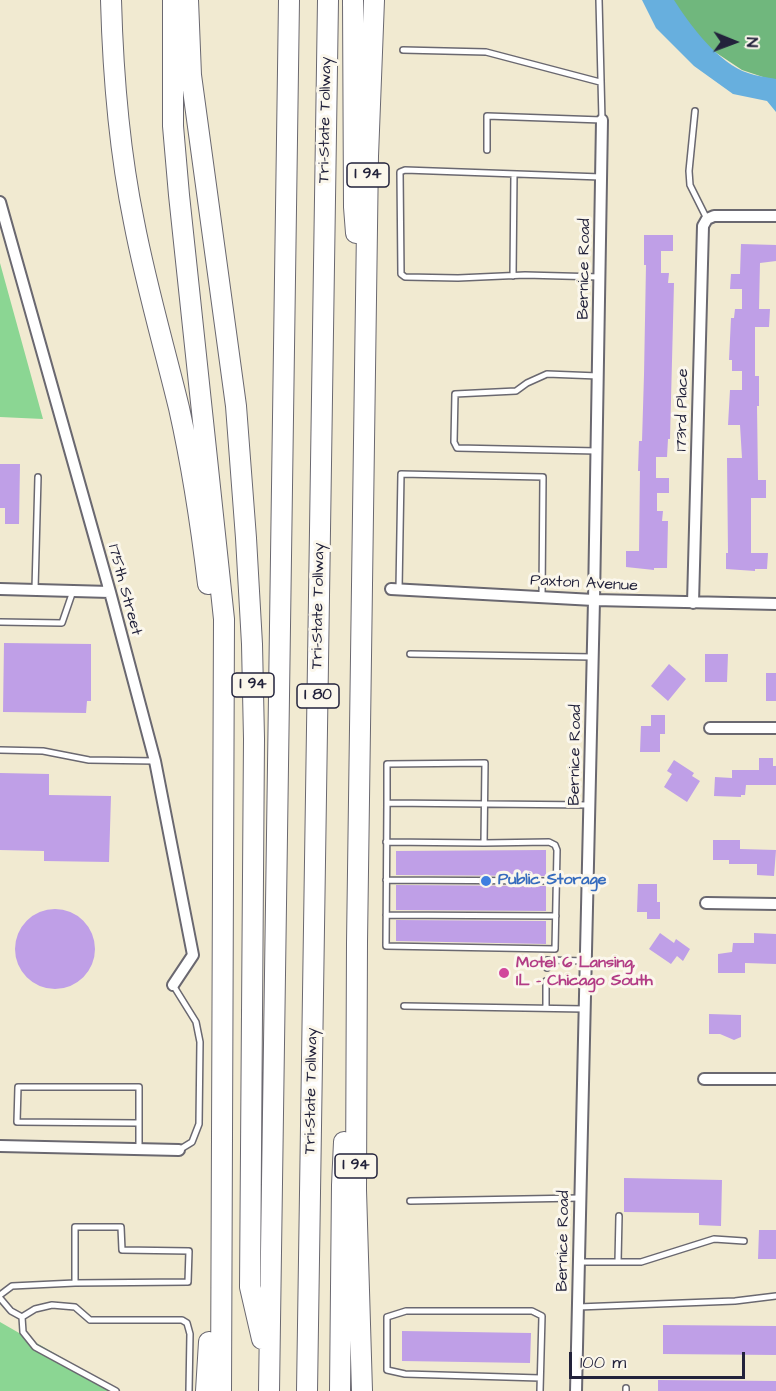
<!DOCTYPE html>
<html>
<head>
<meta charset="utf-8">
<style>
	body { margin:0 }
	#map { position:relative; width:776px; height:1391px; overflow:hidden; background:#f1ead1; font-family:"Architects Daughter",sans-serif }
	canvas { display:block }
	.north { position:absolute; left:704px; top:12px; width:60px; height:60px; -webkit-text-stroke:4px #fbf7ec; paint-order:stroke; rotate:91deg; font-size:16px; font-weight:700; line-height:24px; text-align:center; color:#22223b }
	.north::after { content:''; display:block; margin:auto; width:21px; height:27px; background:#22223b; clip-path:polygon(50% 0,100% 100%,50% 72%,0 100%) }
	.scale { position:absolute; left:569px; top:1352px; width:176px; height:27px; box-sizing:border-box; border:3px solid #22223b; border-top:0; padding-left:8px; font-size:18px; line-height:21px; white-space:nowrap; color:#22223b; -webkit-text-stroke:4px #fbf7ec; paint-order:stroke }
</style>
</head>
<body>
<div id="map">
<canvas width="776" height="1391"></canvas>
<div class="north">N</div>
<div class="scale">100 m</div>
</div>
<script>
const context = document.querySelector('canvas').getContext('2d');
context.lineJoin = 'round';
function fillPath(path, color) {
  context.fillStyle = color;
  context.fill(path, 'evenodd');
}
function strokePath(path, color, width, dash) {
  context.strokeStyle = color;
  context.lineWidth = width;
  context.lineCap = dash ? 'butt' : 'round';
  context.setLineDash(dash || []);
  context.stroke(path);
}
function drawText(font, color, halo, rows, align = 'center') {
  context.font = font + ' "Architects Daughter",sans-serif';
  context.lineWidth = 6;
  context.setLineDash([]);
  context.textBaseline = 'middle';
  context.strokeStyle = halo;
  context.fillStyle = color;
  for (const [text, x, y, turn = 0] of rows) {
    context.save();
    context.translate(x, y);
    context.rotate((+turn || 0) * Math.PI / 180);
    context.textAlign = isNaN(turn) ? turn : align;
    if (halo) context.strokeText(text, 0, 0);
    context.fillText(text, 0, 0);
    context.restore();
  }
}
fillPath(new Path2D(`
	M0,263l43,156 -43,-2z
	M0,1322l120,69h-120z`), '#8bd693');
fillPath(new Path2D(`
	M668,0h108v84l-7,-5 -27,-9 -45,-30z`), '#70b77d');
fillPath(new Path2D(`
	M642,0h32c16,25 45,64 74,73 8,3 19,4 28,6v33l-9,-11 -34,-7 -39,-28 -38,-38z`), '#67afde');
fillPath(new Path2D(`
	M644,235h29v16h-12v22h8l-1,10h6l-4,156h-2l-1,18h-11v21h13v15h-12v18h6l-1,10h6l-1,47h-13v2l-28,-3v-16h13l1,-80h-2l1,-30h3l2,-66 2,-110h-2z
	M741,244l35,1v16l-16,2 -1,46h11l-1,18h-14v49h4v30h-2l1,74h8v18h-15v55h17l-1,16h-12v2l-29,-2v-16h2l-1,-95h15l-2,-33h-12l2,-35h12v-19h-10v-11h-3l2,-42h3l1,-9h7v-20h-12l1,-15h9z
	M0,464h20l-1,60h-14v-16h-5z
	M4,643l87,1v57h-4l-1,12 -83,-1z
	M705,654h23l-1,28h-22z
	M669,664l17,15 -18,22 -17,-15z
	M766,673h10v28h-10z
	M651,715h14v19h-5v18h-20l1,-26h10z
	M759,758h14v8h3v19h-30l-1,10h-4v2l-27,-1 1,-19 17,1v-8h27z
	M674,760l20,13 -2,3 8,5 -13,21 -23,-15 8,-13 -5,-3z
	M0,773l49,1v21l62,1 -2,66 -65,-1v-10l-44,-1z
	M713,840h27v9l36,1 -2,26 -17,-1v-11h-28v-4h-16z
	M546,850v26l-150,-1v-24z
	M638,884h19v18h3v17h-13v-7h-10z
	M396,885l150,1v25l-150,-1z
	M15 949a40 40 0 1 1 80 0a40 40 0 1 1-80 0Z
	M396,920l150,1v23l-150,-3z
	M660,933l14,10 2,-4 14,10 -7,12 -6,-5 -6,8 -22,-15z
	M754,933l22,1v30l-31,-1v10h-27v-19l14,-2 1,-9h21z
	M709,1014l32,1v22l-7,3 -14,-6h-11z
	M624,1178l98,2 -1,46 -22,-1v-12l-75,-1z
	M759,1230h17v29h-18z
	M663,1325l113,1v29l-113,-1z
	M402,1331l129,2 -1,30 -128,-2z
	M658,1380l118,1v10h-118z`), '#bf9fe7');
const service = new Path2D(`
	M403,50l83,2 114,30
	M695,111l-6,60 1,14 17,34
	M487,150v-34l115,4 -3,-120
	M513,276l1,-102
	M600,277l-75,-2 -67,3 -53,-1 -4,-3 -1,-102 5,-2 196,7
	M597,451l-140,-3 -3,-6 1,-48 61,-3 11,-8 20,-9 51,2
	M35,589l3,-112
	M399,589l2,-115 142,3 -1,120
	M0,622l62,1 11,-32
	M410,654l183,3
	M0,750l43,1 46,9 66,1
	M387,803v-39l98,-1 -1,80 65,-1 6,3 2,5 -2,99 -169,-3 1,-143 202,2
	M386,842l98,1
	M386,880l170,1
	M386,915l170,1
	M547,968v-8l39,1
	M173,985l23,37 4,20 -1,82 -7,18 -13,8
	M404,1006l181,3
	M546,1008v-27
	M138,1123l-121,-1 1,-35h121v62
	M410,1201l170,-3
	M75,1227h46l1,23 67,1 -1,31 -113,1z
	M579,1262h62l73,-23 30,2
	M618,1262l1,-46
	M0,1295l12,-9 63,-3
	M0,1298l11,13 11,6
	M578,1307l157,-6 41,-5
	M22,1317l13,-8 17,-4 23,2 15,13h92l5,3 3,11 -1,57
	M22,1317l1,15 12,15 81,44
	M540,1391l2,-75 -10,-5h-126l-19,6v53l18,4 135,4
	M626,1391v-3`);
const minor = new Path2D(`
	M0,202l110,390 45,169 38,194 -20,30
	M0,589l110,3
	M391,589l203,11 182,4
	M693,603l10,-377 4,-7 7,-3h62
	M710,728h66
	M706,903l70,1
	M704,1079h72
	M0,1146l179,4
	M576,1391l18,-791 8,-480`);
const motorway = new Path2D(`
	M111,0c2,75 8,149 23,222 12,63 30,124 45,186 13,58 22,117 29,176
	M173,0v126l6,69 45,424 -3,772
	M188,0l3,75 45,331 10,132 6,106 2,95 -4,548 12,52
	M353,0l1,207 2,26
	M206,1391l3,-49
	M269,1391l20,-1391
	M307,1391l21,-1391
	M340,1391l2,-206 2,-43
	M362,1391l-6,-201 1,-248 11,-786 6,-156`);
strokePath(service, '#6a6870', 8);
strokePath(minor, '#6a6870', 14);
strokePath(motorway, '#6a6870', 22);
strokePath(service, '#fff', 5);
strokePath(minor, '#fff', 10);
strokePath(motorway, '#fff', 20);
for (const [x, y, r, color] of [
	[486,881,6,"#3f7fe0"],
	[504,973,6,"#d1479c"]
]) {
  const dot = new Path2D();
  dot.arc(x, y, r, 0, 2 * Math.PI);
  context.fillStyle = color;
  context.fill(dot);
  strokePath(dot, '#fbf7ec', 2);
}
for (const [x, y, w] of [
	[368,175,42],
	[253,685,42],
	[318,696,42],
	[356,1166,42]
]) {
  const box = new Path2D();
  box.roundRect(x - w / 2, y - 12, w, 24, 4.5);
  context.fillStyle = '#fbf7ec';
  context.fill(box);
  strokePath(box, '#22223b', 1.5);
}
drawText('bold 15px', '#22223b', null, [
	["I 94",368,175],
	["I 94",253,685],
	["I 80",318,696],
	["I 94",356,1166]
]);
drawText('16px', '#22223b', '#fbf7ec', [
	["Tri-State Tollway",326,120,-89],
	["Bernice Road",585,269,-89],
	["173rd Place",683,410,-89],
	["Paxton Avenue",584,584,3],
	["175th Street",124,590,75],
	["Tri-State Tollway",319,606,-89],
	["Bernice Road",576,755,-89],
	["Tri-State Tollway",312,1091,-89],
	["Bernice Road",564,1241,-89]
]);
drawText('bold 16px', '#366cbe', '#fbf7ec', [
	["Public Storage",498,881]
], 'left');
drawText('bold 16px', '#b23c85', '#fbf7ec', [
	["Motel 6 Lansing,",516,964],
	["IL - Chicago South",516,982]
], 'left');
</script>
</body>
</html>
